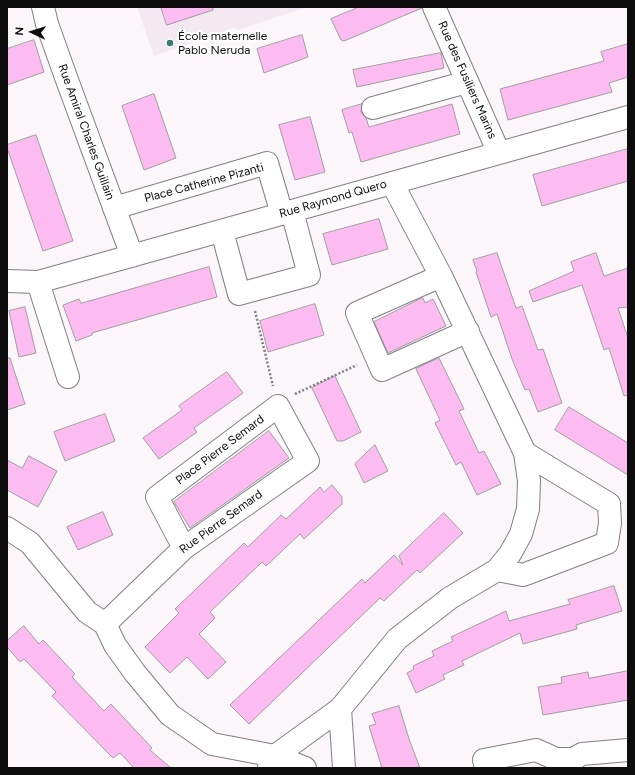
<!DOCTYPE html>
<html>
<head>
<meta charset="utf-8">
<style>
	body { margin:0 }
	#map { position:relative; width:635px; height:775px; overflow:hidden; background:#faf6f9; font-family:Figtree,sans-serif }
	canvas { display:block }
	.frame { position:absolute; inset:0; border:8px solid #0e0d0e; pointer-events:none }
	.north { position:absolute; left:12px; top:12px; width:40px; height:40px; -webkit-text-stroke:3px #fff; paint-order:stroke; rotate:274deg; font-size:11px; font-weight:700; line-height:16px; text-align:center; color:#0e0d0e }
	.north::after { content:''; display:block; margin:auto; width:14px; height:18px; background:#0e0d0e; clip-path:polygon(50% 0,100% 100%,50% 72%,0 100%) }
</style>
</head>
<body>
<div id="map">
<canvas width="635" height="775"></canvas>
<div class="frame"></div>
<div class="north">N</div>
</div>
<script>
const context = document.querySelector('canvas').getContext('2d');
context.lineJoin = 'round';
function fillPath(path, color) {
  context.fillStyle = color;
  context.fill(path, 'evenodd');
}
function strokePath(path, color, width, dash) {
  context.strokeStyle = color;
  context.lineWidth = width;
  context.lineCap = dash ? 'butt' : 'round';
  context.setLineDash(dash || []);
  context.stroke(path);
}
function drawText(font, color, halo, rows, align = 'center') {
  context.font = font + ' Figtree,sans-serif';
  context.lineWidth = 4;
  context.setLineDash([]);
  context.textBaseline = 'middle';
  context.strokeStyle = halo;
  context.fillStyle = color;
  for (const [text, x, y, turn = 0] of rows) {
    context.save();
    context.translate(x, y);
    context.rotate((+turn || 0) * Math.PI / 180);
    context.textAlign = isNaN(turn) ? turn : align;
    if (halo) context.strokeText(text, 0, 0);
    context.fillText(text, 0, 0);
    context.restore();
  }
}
fillPath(new Path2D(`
	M137,7h171l-71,23 -1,-3 -82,29z`), '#f3e9f1');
const building = new Path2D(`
	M161,7h52v3l-46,15z
	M359,7h63v1l-78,33 -3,-1 -10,-21z
	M302,35l6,22 -44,16 -7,-24z
	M34,40l10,32 -37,13v-36z
	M628,44v33l-19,6 3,9 -104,28 -8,-31 104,-28 -3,-9z
	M441,53l3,15 -87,19 -4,-17z
	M154,94l22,64 -32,12 -22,-64z
	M362,104l-1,8 5,6 3,9 83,-23 8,30 -99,28 -9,-30 -3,1 -7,-23z
	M310,117l15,55 -30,8 -16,-55z
	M36,135l37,106 -30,10 -36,-103v-3z
	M628,149v32l-86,25 -9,-31z
	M379,219l9,30 -56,16 -9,-31z
	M497,253l19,55 6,-2 16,44 5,-1 19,54 -24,9 -9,-23 -4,1 -13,-31 -15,-45 -6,3 -15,-45 1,-1 -4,-11z
	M596,253l8,23 24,-8v39l-10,1 10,30v57l-4,1 -15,-48 -5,2 -22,-65 -49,17 -4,-11 45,-20 -3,-9z
	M209,267l8,30 -125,36v2l-16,6 -13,-36 16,-6 2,4z
	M423,298l2,5 8,-4 13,27 -58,27 -14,-31z
	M315,304l9,31 -56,17 -8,-31z
	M25,307l11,46 -17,4 -10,-46z
	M10,358l15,46 -18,6v-51z
	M439,358l25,51 -5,2 20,42 5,-2 17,33 -24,11 -16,-33 -5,3 -21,-42 5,-3 -24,-51z
	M227,372l16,21 -49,35 3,4 -38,27 -16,-21 39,-28 -3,-4z
	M335,376l26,56 -18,9h-6l-25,-53z
	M569,407l59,36v32l-73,-45z
	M105,414l10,27 -50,20 -11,-29z
	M269,431l20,27 -99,70 -16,-26z
	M375,445l13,26 -24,12 -9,-19z
	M29,456l28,15 -19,36 -31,-17v-30l15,8z
	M332,485l10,12v7l-38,35 -4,-5 -34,32 -4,-4 -52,50 5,6 -16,16 27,28 -18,17 -21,-22 -17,16 -25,-26 34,-34 -4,-4 69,-66 4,4 33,-32 5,4 34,-32 4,5z
	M103,512l10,23 -35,15 -11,-23z
	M444,513l19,20 -43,40 -3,-3 -33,31 -4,-3 -131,126 -19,-19 132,-126 3,4 29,-28 9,10 -4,-9z
	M614,586l8,25 -46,14 1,4 -54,15 -3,-11 -58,28 2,4 -21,10 2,4 -29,14 -9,-20 7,-4 -1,-3 21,-10 -2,-5 21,-10 -2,-4 55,-26 3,10 61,-17 -2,-4z
	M24,626l15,18 4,-4 32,34 -3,3 32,34 7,-7 41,44 -2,2 21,18h-37l-14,-15 -7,5 -61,-62 4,-4 -32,-33 -4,3 -13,-15v-6z
	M628,671v29l-85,15 -5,-28 24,-4 -1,-6 27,-5 1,6z
	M399,706l10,33 11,29h-38l-13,-42 7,-2 -4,-10z`);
fillPath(building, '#fcbbf1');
strokePath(building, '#a19ea0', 1);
const minor = new Path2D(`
	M43,7l4,17 20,56 65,176
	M434,7l65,146
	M373,108l94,-26
	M114,208l153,-45 15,51
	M222,231l17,63 70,-19 -17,-64
	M441,276l-84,37 25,57 86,-39
	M7,281l31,1 590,-165
	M38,282l30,95
	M7,528l23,15 57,69 18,12 10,21 20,28 35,42 42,29 63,12 30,12
	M497,570l26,5 84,-32 3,-20 -1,-19 -84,-51
	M105,624l79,-76 124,-87 -30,-55 -121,91 27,51
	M269,767l6,-11 65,-47
	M344,768l-4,-59 57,-70 53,-41 47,-28 13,-16 11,-20 7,-25 1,-28 -4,-28 -84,-177 -49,-93
	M486,768l-2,-8 52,-10 20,9h17
	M571,768l2,-9 9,-5 46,-4`);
strokePath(minor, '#827f82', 24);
strokePath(new Path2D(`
	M255,311l18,75
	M295,394l62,-29`), '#827f81', 2.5, [2, 2]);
strokePath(minor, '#fff', 22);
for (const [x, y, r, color] of [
	[170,43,4,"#377c72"]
]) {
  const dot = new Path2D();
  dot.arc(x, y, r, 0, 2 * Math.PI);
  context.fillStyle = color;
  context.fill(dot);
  strokePath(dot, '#fff', 1.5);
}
drawText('12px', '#0e0d0e', '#fff', [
	["École maternelle",178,36],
	["Pablo Neruda",178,50]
], 'left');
drawText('12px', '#0e0d0e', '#fff', [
	["Rue des Fusiliers Marins",467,80,66],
	["Rue Amiral Charles Guillain",86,132,70],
	["Place Catherine Pizanti",204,183,-15],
	["Rue Raymond Quero",333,199,-16],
	["Place Pierre Semard",220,450,-37],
	["Rue Pierre Semard",221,522,-36]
]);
</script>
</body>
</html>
